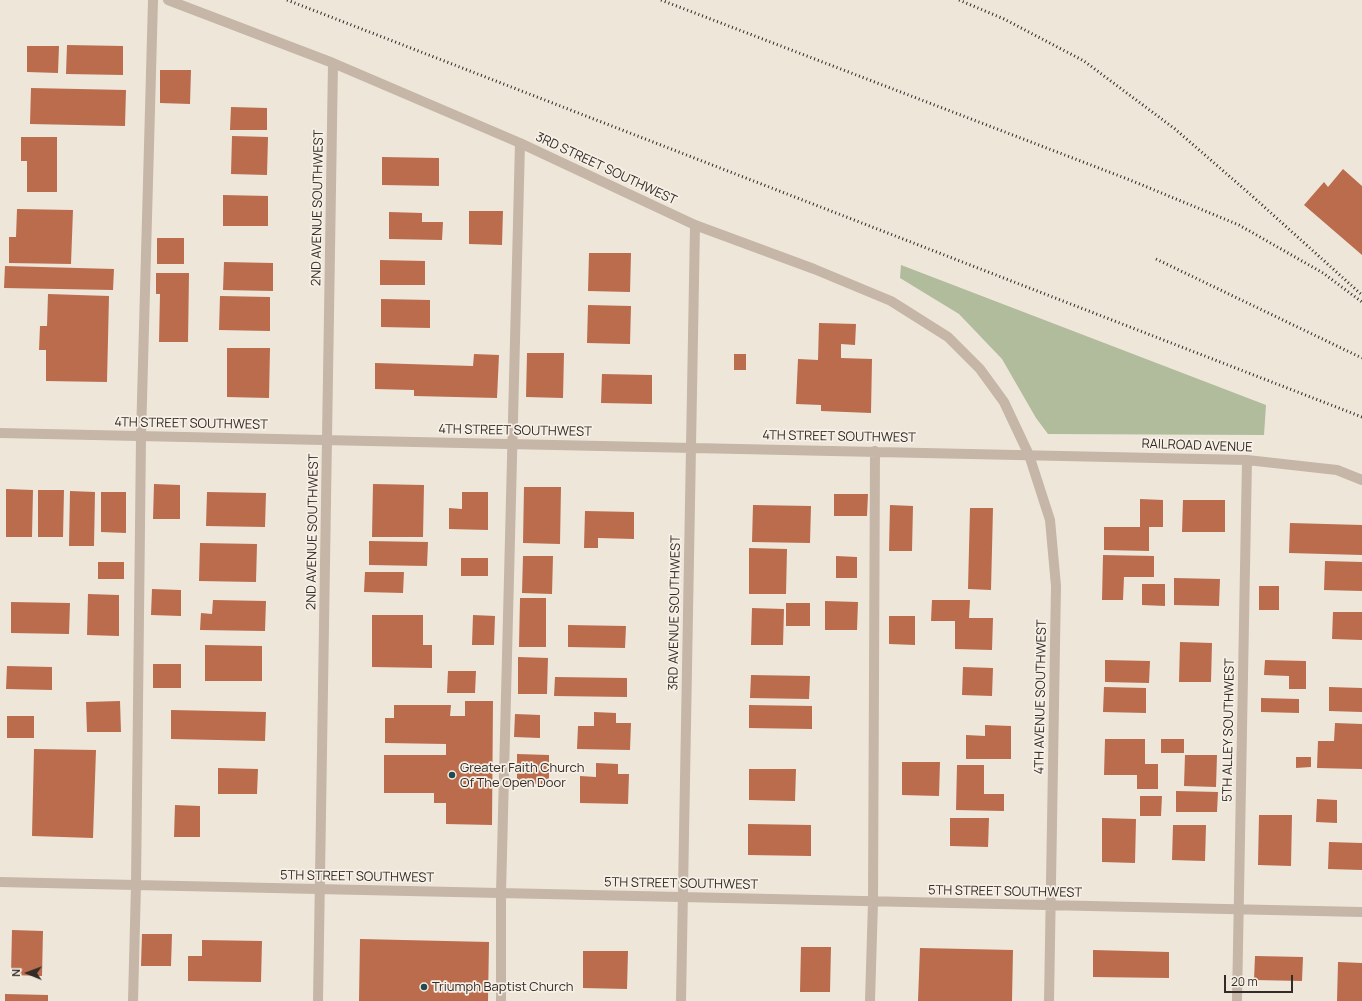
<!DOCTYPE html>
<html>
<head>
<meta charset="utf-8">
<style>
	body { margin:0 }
	#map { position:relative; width:1362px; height:1001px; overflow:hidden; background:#efe6da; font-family:Manrope,sans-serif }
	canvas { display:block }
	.north { position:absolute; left:8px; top:953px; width:40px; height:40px; -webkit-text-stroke:3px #f7f0e6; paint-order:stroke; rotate:271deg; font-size:11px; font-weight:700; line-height:16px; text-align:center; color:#332b27 }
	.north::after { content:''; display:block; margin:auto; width:14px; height:18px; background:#332b27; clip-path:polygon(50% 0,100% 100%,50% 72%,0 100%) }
	.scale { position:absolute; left:1224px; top:975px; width:69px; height:18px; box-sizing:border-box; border:2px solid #332b27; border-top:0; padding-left:5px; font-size:12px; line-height:14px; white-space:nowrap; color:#332b27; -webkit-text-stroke:3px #f7f0e6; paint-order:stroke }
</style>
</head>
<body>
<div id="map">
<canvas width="1362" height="1001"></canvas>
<div class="north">N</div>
<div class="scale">20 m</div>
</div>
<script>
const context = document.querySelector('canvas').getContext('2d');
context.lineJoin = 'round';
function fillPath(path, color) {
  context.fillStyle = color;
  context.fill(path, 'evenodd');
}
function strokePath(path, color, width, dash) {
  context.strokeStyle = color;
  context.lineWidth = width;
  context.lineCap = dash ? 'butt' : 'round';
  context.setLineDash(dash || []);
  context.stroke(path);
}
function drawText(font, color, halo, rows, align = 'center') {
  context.font = font + ' Manrope,sans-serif';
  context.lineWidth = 3.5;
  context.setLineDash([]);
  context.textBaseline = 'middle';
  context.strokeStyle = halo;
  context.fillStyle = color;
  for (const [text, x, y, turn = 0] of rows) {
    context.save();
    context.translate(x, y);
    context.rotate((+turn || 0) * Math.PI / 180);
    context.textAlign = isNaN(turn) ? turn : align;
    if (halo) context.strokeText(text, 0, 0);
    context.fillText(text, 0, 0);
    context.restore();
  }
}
fillPath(new Path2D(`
	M901,265l365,140 -2,30 -216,-1 -12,-16 -34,-59 -43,-45 -59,-36z`), '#b0bc9c');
fillPath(new Path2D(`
	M67,45l56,1v29l-57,-1z
	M27,46h32l-1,27 -31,-1z
	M160,70h31l-1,34 -30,-1z
	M31,88l95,2 -1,36 -95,-2z
	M231,107l36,1v22h-37z
	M232,136l36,1 -1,38 -36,-1z
	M21,137h36v55h-30v-31h-6z
	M382,157l57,1v28l-57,-1z
	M1343,169l19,17v69l-58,-50 20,-23 4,5z
	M223,195l45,1v30h-45z
	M17,209l56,1 -2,54 -62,-1v-26h7z
	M469,211h34l-1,34 -33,-1z
	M389,212l33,1v9h21l-1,18 -53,-1z
	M157,238h27v26h-27z
	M589,253h42l-1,39 -42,-1z
	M380,260l45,1v24h-45z
	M224,262l49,1v28l-50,-1z
	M5,266l109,3 -1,21 -109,-2z
	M156,273h33l-1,69h-29l1,-48h-4z
	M48,294l61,2 -2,86 -61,-1v-31h-7l1,-24h7z
	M220,296l50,1v34l-51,-1z
	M381,299l49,1v28l-49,-1z
	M588,305l43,1 -1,38 -43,-1z
	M819,323l37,1 -1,21 -14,-1v14l31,1 -1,54 -50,-2v-6l-25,-1 2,-45 20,1z
	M227,348h43l-1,50 -42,-1z
	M527,353h37l-1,45 -37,-1z
	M474,354l25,1 -2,43 -83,-2v-6l-39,-1v-26l98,3z
	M734,354h12v16h-12z
	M602,374l50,1v29l-51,-1z
	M154,484l26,1v34h-27z
	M373,484l51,1 -1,52h-51z
	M524,487h37l-1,57 -37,-1z
	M6,489l27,1 -1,47h-26z
	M38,490h26l-1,47h-25z
	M70,491l25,1 -1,54h-25z
	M101,492h25v41l-25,-1z
	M207,492l59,1 -1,34 -59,-1z
	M462,492h26v38l-39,-1v-21l13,1z
	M834,494h34l-1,22h-33z
	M1140,499l23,1v27h-14v24l-45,-1v-23h36z
	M1183,500h42v32h-43z
	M753,505l58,1 -1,37 -58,-1z
	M890,505l23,1 -1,45h-23z
	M970,508h23l-2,82 -23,-1z
	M585,511l49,1v27l-36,-1v10h-14z
	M1290,523l72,2v30l-73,-2z
	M369,541l59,1 -1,24 -58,-1z
	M200,543l57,1 -1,38 -57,-1z
	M749,548l38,1 -1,45h-37z
	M1103,555l51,1v21h-30l-1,23h-21z
	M523,556h30l-1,38 -30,-1z
	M836,556l21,1v21h-21z
	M461,558h27v18h-27z
	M1325,561l37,1v29l-38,-1z
	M98,562h26v17h-26z
	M365,572h39l-1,21 -39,-1z
	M1174,578l46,1 -1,27 -45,-1z
	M1142,584h23v22l-23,-1z
	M1259,586h20v24h-20z
	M152,589l29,1v26l-30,-1z
	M88,594l31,1v41l-32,-1z
	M520,598h26v49h-27z
	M213,600l53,1 -1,30 -65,-1 1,-17 11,1z
	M932,600h38l-1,18h24l-1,32 -37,-1v-28h-24z
	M825,601l33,1 -1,28h-32z
	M11,602l59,1 -1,31 -58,-1z
	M786,603h24v23h-24z
	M752,608l32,1 -1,36h-32z
	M1333,612h29v28l-30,-1z
	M372,615h51v30h9v23l-60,-1z
	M473,615l22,1 -1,29h-22z
	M889,616h26v29l-26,-1z
	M568,625l58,1 -1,22 -57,-1z
	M1180,642l32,1 -1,39h-32z
	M205,645l57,1v35h-57z
	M518,657l30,1 -1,36h-29z
	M1105,660l45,1 -1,22 -44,-1z
	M1265,660l41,1v28h-17v-13l-25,-1z
	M153,664h28v24h-28z
	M7,666l45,1v23l-46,-1z
	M963,667l30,1 -1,28 -30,-1z
	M448,671h28l-1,22h-28z
	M751,675l59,1 -1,23 -59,-1z
	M555,677l72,1v19l-73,-1z
	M1104,687l42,1v25l-43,-1z
	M1329,687l33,1v24l-33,-1z
	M1261,698l38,1v14l-38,-1z
	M120,701l1,31h-34l-1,-30z
	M465,701h28l-1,124 -46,-1v-21h-12v-10h-50v-38h62v-11l-61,-1v-25h9v-13h57l-1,11h15z
	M749,705l63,1v23l-63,-1z
	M171,710l95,2 -1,29 -94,-2z
	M594,712l22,1v10h15l-1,27 -53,-1 1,-23h16z
	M515,714l25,1v23l-26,-1z
	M7,716h27v22h-27z
	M1335,723l27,1v45l-45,-1 1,-27h16z
	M985,725l26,1v33h-45v-24l19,1z
	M1105,739h40v25h13v25h-21v-14h-33z
	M1161,739h23v14h-23z
	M34,749l62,1 -3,88 -61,-2z
	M517,754l32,1v29h-32z
	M1185,755h32l-1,32 -32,-1z
	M1296,757h15v10l-15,1z
	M902,762h38l-1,34 -37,-1z
	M596,763l22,1v10h11l-1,30 -48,-1v-27l16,1z
	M957,765h27v29h20v17l-48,-1z
	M218,768l40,1 -1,25h-39z
	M749,769h47l-1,32 -46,-1z
	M1176,791l42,1 -1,20h-41z
	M1140,796h22l-1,20h-21z
	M1317,799l20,1v23l-21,-1z
	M175,805l25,1v31h-26z
	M1259,815h33l-1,51 -33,-1z
	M950,818h39l-1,29 -38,-1z
	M1102,818l34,1 -1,44 -33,-1z
	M748,824l63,1v31l-63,-1z
	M1173,825h33l-1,36 -33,-1z
	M1329,842l33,1v27l-34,-1z
	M12,930l31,1 -1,45 -31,-1z
	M142,934h30l-1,32h-30z
	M360,939l129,3 -1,59h-129z
	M202,940l60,1 -1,41 -73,-1v-25h14z
	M801,947h30l-1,45h-30z
	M920,948l93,2 -1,51h-94z
	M1093,950l76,2v26l-76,-1z
	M583,951h45l-1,38 -44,-1z
	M1255,956l48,1 -1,24 -48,-1z
	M1338,962l24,1v38h-25z
	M5,994l43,1v6h-43z`), '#ba6c4d');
strokePath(new Path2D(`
	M168,0l165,63 187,80 175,82 119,44 77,32 57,36 32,32 24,33 25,53 21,65 6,66 -7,415
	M0,433l1247,27 90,10 25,10
	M0,882l1362,30
	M133,1001l3,-116 5,-449 12,-436
	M318,1001l15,-938
	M501,1001v-108l19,-750
	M681,1001l14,-776
	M870,1001l3,-99 2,-451
	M1237,1001l10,-541`), '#c5b6a7', 10);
strokePath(new Path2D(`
	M287,0l1075,417
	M661,0l469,180 109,45 84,48 39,29
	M959,0l45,19 80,42 91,68 76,66 111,100
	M1156,259l206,99`), '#332b27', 3, [1, 3]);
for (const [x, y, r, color] of [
	[452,775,4,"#214b50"],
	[424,987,4,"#214b50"]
]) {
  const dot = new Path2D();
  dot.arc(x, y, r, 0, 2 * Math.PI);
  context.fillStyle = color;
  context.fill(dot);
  strokePath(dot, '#f7f0e6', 1.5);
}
drawText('13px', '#332b27', '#f7f0e6', [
	["3RD STREET SOUTHWEST",606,169,25],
	["2ND AVENUE SOUTHWEST",318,208,-89],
	["4TH STREET SOUTHWEST",191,424,1],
	["4TH STREET SOUTHWEST",515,431,1],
	["4TH STREET SOUTHWEST",839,437,1],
	["RAILROAD AVENUE",1197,446,2],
	["2ND AVENUE SOUTHWEST",313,532,-89],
	["3RD AVENUE SOUTHWEST",675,613,-89],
	["4TH AVENUE SOUTHWEST",1041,697,-89],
	["5TH ALLEY SOUTHWEST",1229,730,-89],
	["5TH STREET SOUTHWEST",357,877,1],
	["5TH STREET SOUTHWEST",681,884,1],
	["5TH STREET SOUTHWEST",1005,892,1]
]);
drawText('13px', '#332b27', '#f7f0e6', [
	["Greater Faith Church",460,768],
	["Of The Open Door",460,783],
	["Triumph Baptist Church",432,987]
], 'left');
</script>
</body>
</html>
